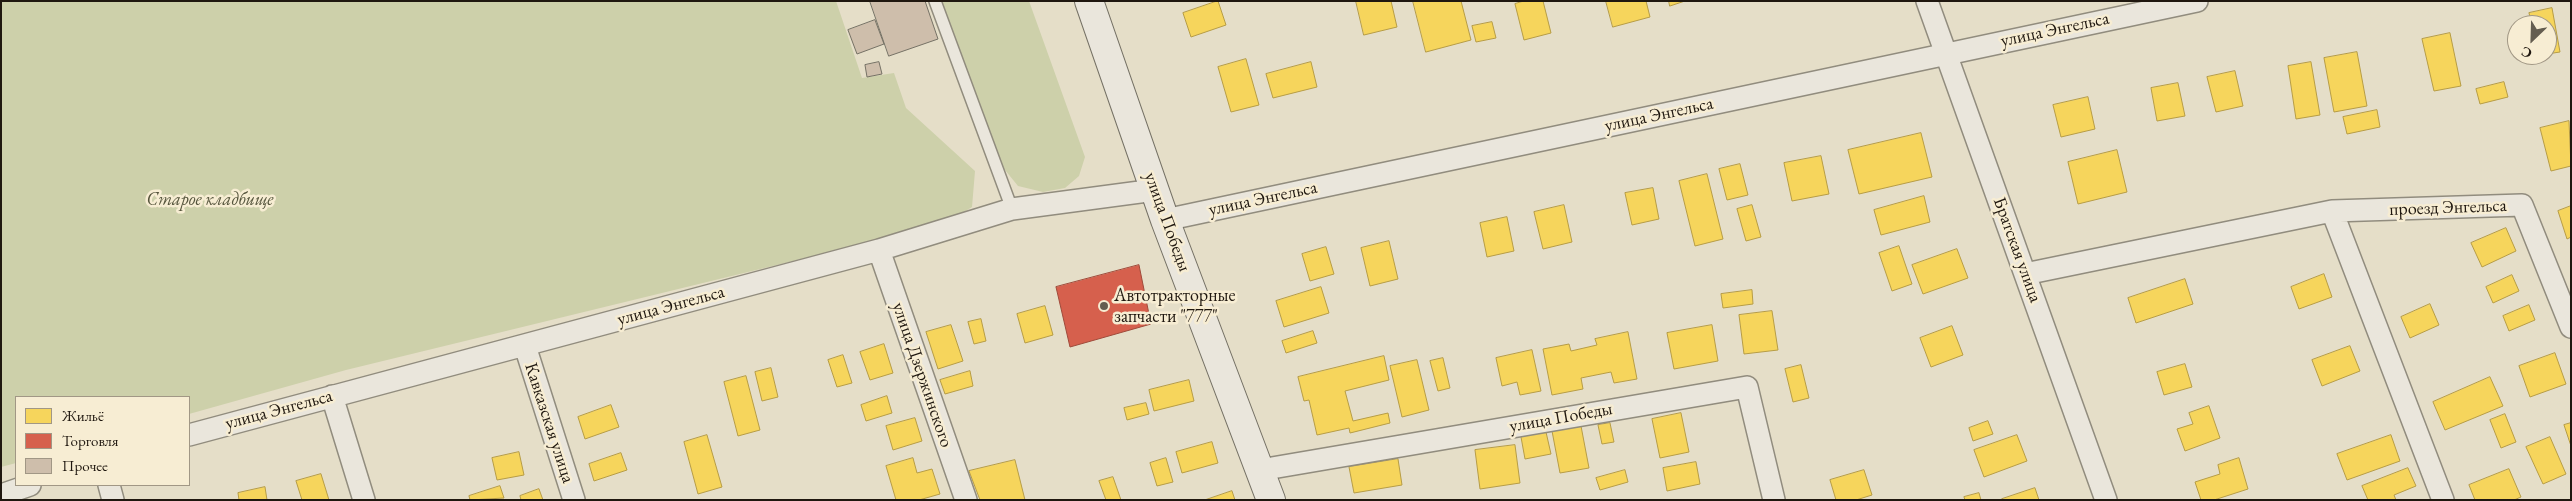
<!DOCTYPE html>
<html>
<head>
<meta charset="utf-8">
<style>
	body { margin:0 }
	#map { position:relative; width:2572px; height:501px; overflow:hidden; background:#e5dec8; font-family:"EB Garamond",serif }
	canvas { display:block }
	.frame { position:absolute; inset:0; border:2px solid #1f170f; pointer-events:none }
	.legend { position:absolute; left:15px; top:396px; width:175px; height:90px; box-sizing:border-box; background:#f7edd3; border:1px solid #a19785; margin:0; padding:6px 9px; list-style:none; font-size:15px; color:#1f170f }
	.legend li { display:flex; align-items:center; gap:10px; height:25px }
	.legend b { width:25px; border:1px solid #a19785 }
	.north { position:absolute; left:2507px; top:15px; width:50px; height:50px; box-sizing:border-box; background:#f7edd3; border:1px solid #a19785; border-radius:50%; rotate:204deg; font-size:14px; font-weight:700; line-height:20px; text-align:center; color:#1f170f }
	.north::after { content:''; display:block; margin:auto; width:18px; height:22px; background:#645d50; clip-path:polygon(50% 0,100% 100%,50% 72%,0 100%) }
</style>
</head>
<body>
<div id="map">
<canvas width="2572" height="501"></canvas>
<div class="frame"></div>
<ul class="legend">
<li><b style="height:14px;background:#f6d55c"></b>Жильё</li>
<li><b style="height:14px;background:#d6604d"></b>Торговля</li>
<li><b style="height:14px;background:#cebeab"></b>Прочее</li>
</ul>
<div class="north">С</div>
</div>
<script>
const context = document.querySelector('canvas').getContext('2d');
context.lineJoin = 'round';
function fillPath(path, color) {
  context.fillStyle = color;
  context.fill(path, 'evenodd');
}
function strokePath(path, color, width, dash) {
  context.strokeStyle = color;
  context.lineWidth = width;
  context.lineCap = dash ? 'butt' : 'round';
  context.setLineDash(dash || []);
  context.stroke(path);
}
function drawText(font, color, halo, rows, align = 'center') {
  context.font = font + ' "EB Garamond",serif';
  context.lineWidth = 5;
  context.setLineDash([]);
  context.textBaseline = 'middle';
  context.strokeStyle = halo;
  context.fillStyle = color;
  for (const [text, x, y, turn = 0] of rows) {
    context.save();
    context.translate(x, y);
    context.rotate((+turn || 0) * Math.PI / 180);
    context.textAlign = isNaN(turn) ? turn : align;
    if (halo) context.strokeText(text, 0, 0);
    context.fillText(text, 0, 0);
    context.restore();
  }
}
fillPath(new Path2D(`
	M1,1h835l26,77 32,-5 12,35 69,63 -3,36 -27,17 -599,146 -157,44v-17h-173v66l-15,4z
	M942,1h87l56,156 -6,19 -14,12 -22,4 -25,-6 -17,-21z`), '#cdd0aa');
const homes = new Path2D(`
	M1218,1l8,24 -35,12 -8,-24z
	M1356,1h35l6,26 -33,8z
	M1413,1h48l10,39 -45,12z
	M1524,1h19l8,32 -27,7 -9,-36z
	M1606,1h40l4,16 -37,10z
	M1669,1h16l-15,5z
	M2552,8l8,44 -13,2v-29h-15l-3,-12z
	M1492,22l4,16 -20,4 -4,-16z
	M2450,33l11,53 -27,5 -12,-52z
	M2357,52l10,54 -33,6 -10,-54z
	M1246,59l13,46 -28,7 -13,-45z
	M1311,62l6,25 -44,11 -7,-24z
	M2311,62l9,53 -24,4 -8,-53z
	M2235,71l8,35 -27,6 -9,-35z
	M2504,82l4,15 -28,7 -4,-15z
	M2178,83l7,33 -28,5 -6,-33z
	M2088,97l7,32 -34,8 -8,-32z
	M2377,110l3,17 -33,7 -4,-17z
	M2569,121l2,45 -20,5 -11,-43z
	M1921,133l11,44 -73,17 -11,-44z
	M2117,150l10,42 -49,12 -10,-42z
	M1821,156l8,38 -37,7 -8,-38z
	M1740,164l8,31 -21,5 -8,-31z
	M1707,174l16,65 -28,7 -16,-65z
	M1653,188l6,31 -27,6 -7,-32z
	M1924,196l6,26 -49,13 -7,-25z
	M1564,205l8,37 -29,7 -9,-37z
	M1752,205l9,32 -15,4 -9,-32z
	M2571,206v31l-4,2 -9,-28z
	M1507,217l7,34 -27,6 -7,-34z
	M2506,228l10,23 -34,16 -11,-24z
	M1389,241l9,38 -28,7 -9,-38z
	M1899,246l13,38 -20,7 -13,-38z
	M1326,247l8,27 -24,7 -8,-27z
	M1957,249l11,29 -45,16 -11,-29z
	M2324,274l8,23 -33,12 -8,-22z
	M2512,275l7,16 -26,12 -7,-16z
	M2185,279l8,25 -57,19 -8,-25z
	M1321,287l8,26 -45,14 -8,-26z
	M1752,290l1,14 -30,4 -2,-14z
	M2430,304l9,21 -29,13 -9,-21z
	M2529,305l6,15 -26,11 -6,-15z
	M1045,306l8,29 -28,8 -8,-29z
	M1772,311l6,39 -34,4 -5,-39z
	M981,319l5,22 -12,3 -6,-22z
	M951,325l12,36 -25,8 -12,-37z
	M1712,325l6,36 -44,8 -7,-36z
	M1952,326l11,29 -32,12 -11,-29z
	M1313,331l4,12 -31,10 -4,-12z
	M1628,332l9,47 -23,4 -3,-11 -30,6 2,11 -31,6 -9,-46 26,-5 2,7 26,-6 -2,-6z
	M884,344l9,29 -23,7 -10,-28z
	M2350,346l10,25 -38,15 -10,-26z
	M1532,350l9,41 -21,4 -3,-13 -15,4 -6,-28z
	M2555,353l11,31 -36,13 -11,-31z
	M843,355l9,28 -15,4 -9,-27z
	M1384,356l5,24 -44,11 8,30 35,-8 2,10 -40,10 -1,-5 -32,7 -8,-35 -5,1 -6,-24z
	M1443,358l7,30 -12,3 -8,-30z
	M1417,360l12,50 -27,7 -12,-51z
	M2185,364l7,23 -28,8 -7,-23z
	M1801,365l8,33 -16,4 -8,-33z
	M771,368l7,29 -16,4 -7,-29z
	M970,371l3,15 -28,8 -5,-14z
	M746,376l14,54 -22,6 -14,-54z
	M2490,377l13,29 -58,24 -12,-28z
	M1189,380l5,21 -40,10 -5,-21z
	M887,396l5,17 -26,8 -5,-16z
	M1146,403l3,11 -22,6 -3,-12z
	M611,405l8,22 -34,12 -7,-22z
	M2209,406l11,32 -35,13 -8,-22 16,-5 -4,-11z
	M1681,413l8,39 -29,6 -8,-39z
	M2505,414l11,28 -15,6 -11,-28z
	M915,418l7,23 -29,9 -7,-24z
	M1988,421l5,13 -20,7 -4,-13z
	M1610,423l4,19 -12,2 -4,-19z
	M2571,423v23l-7,-21z
	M1581,426l8,42 -29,5 -8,-42z
	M1546,432l5,22 -26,5 -4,-22z
	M707,435l15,52 -24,7 -14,-52z
	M2017,435l10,26 -43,16 -10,-27z
	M2391,435l9,26 -53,19 -10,-26z
	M2550,437l16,37 -23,10 -17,-37z
	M1212,442l6,21 -36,10 -6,-21z
	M1515,445l5,38 -40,6 -5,-39z
	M519,452l5,23 -27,5 -5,-22z
	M621,453l6,17 -33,11 -5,-17z
	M913,458l4,15 15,-4 8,25 -21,6h-23l-10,-34z
	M1166,458l7,24 -16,4 -7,-23z
	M2239,458l9,31 -34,11h-13l-6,-18 25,-8 -2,-9z
	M1398,459l4,26 -48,8 -5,-26z
	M1015,460l10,40h-45l-11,-29z
	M1696,462l4,22 -33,7 -4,-23z
	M2408,468l8,18 -22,9 2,5h-28l-6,-14z
	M2509,469l12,28 -7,3h-39l-6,-15z
	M1625,470l3,12 -28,8 -4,-12z
	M1864,470l8,25 -16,5h-20l-6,-20z
	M321,474l8,26h-27l-6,-19z
	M1113,477l8,23h-15l-7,-19z
	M500,486l4,12 -34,2 -1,-4z
	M265,487l2,13h-28l-1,-7z
	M2035,488l4,12h-36l-1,-1z
	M539,489l4,11h-22l-1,-4z
	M1232,491l3,9h-30z
	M1979,493l2,7h-16l-1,-3z`);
fillPath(homes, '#f6d55c');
strokePath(homes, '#b69c45', 1);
const shops = new Path2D(`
	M1139,265l12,59 -81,23 -14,-60z`);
fillPath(shops, '#d6604d');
strokePath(shops, '#9f4a3a', 1);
const building = new Path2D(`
	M870,1h55l13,38 -49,17z
	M875,20l9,24 -27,10 -9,-24z
	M879,62l3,12 -15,3 -2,-12z`);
fillPath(building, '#cebeab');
strokePath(building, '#757165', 1);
const lane = new Path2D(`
	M935,1l77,208`);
const street = new Path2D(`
	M1927,1l179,499
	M2332,211l111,289
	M1165,220l1032,-219
	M879,250l87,250
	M2025,274l307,-63 190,-6 49,122
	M525,346l49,154
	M332,396l32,104
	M189,435l690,-185 133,-41 143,-19
	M1260,470l487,-83 27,113
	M109,485l4,15
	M1,495l29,-10`);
const secondary = new Path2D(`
	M1089,1l76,219 106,280`);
strokePath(lane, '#918c7e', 14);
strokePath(street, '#918c7e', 24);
strokePath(secondary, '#757165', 30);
strokePath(lane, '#eae6dc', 11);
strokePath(street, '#eae6dc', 21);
strokePath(secondary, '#eae6dc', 28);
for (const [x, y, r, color] of [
	[1104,306,5,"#645d50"]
]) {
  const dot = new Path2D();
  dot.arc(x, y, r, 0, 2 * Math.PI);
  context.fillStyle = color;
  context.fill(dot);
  strokePath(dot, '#f7edd3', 2);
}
drawText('18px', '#1f170f', '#f7edd3', [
	["улица Энгельса",2055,30,-12],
	["улица Энгельса",1659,115,-12],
	["улица Энгельса",1263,199,-12],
	["проезд Энгельса",2448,208,-2],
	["улица Победы",1167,222,70],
	["Братская улица",2017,250,70],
	["улица Энгельса",671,306,-15],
	["улица Дзержинского",922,375,71],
	["улица Энгельса",279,410,-15],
	["улица Победы",1561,418,-10],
	["Кавказская улица",549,423,72]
]);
drawText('italic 18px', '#55543c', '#f7edd3', [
	["Старое кладбище",210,200]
]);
drawText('18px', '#1f170f', '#f7edd3', [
	["Автотракторные",1114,296],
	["запчасти \"777\"",1114,317]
], 'left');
</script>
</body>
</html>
